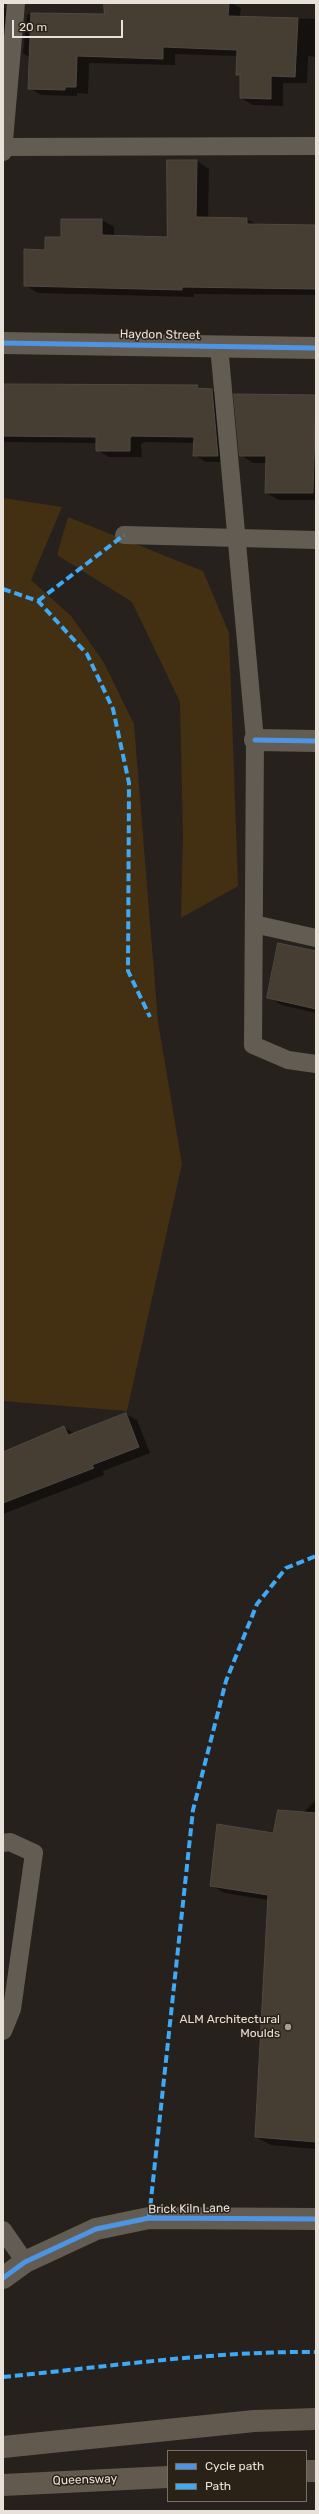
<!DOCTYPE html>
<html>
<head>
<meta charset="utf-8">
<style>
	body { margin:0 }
	#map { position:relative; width:319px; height:2514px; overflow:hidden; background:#26211c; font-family:Rubik,sans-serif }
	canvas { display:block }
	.frame { position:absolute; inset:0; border:4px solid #e7e1da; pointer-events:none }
	.legend { position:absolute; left:167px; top:2450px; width:140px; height:52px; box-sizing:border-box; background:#2b2217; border:1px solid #766e65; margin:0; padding:5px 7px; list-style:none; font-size:12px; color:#e7e1da }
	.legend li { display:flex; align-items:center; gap:8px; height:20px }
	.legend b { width:20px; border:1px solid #766e65 }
	.scale { position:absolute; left:12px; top:20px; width:111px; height:18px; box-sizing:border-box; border:2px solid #e7e1da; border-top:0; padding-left:5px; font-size:12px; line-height:14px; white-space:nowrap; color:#e7e1da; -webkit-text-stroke:3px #2b2217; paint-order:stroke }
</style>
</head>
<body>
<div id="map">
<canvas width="319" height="2514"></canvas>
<div class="frame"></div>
<ul class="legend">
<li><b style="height:5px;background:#4d94e3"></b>Cycle path</li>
<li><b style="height:5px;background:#3fa9f5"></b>Path</li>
</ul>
<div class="scale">20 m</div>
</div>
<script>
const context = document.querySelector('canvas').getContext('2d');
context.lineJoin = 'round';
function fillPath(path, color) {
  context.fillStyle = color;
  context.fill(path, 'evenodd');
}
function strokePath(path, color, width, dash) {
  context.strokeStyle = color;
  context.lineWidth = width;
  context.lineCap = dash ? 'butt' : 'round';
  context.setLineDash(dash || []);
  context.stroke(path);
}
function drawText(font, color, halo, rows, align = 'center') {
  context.font = font + ' Rubik,sans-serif';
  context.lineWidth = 3;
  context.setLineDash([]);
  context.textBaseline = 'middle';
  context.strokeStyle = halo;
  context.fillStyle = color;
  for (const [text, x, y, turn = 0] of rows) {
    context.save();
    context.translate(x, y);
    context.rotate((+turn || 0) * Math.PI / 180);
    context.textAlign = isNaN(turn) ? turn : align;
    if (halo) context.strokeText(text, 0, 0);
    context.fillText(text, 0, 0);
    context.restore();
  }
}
fillPath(new Path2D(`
	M3,498l59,9 -31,73 40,36 32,45 31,63 24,298 24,142 -55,247 -124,-10z
	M68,517l135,54 26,62 9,253 -57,32 2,-83 -3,-133 -48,-100 -75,-47z`), '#433012');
fillPath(new Path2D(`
	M105,3h126l10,5 -1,9 76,2v38l-8,-1 -1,27h-24v23l-30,-1 -12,-7v-21l-4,-3 1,-18 -63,-2v11l-86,-2 -1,31 -11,-1v3l-36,-1 -12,-7 1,-30 -7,-5 4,-39 78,1z
	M3,7l10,6 -10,43z
	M197,161l12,8 -1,49 39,1 11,6 58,1v69l-122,-1v3l-156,-4 -13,-8 21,-34 16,-13 40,-18 12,7v10l54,1z
	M3,385l194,1 6,3 9,1 12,7 6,65h-24l-12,-7v-12l-49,-1 -4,2 1,13h-33l-12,-7v-7l-94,-1z
	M235,395l81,1v104h-37l-13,-7v-30h-13l-12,-8z
	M316,952v61l-34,-8 -14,-8z
	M126,1414l11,6 13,33 -47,18 1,4 -101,39v-62l61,-25 11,7z
	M316,1800v349l-45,-4 -15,-8 12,-237 -43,-7 -14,-8 92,-72z`), '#0007');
const building = new Path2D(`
	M104,3h125l-1,13 70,2 -3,59 -24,-1v23l-31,-1v-23h-4l1,-25 -74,-3v12l-86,-3 -1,31h-11v3l-37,-1 3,-76 73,1z
	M167,160h30l-1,57 51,1v6l69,1v64l-134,-2v3l-158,-4v-37l21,1v-13h16v-18h41v16l65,2z
	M3,384l195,1 -1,3 15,1 6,67h-25l1,-19 -62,-1 -2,2v13h-34v-14l-93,-1z
	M234,394l82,1 -3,98h-48l1,-37h-26z
	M278,943l38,8v58l-49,-11z
	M126,1413l13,34 -47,18 2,3 -91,35v-51l61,-26 4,9z
	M278,1810l38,3v329l-61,-5 13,-242 -58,-9 7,-62 56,9z`);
fillPath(building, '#463e33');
strokePath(building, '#4d4944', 1);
strokePath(new Path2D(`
	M3,147l313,-1
	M3,152l13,-149
	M219,346l36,394 -2,305 35,15 28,4
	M124,535l192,5
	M254,924l62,14
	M3,1843l7,-1 24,11 -22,156 -9,22
	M3,2230l22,32`), '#635c52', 18);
strokePath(new Path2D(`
	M3,343l313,5
	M255,740l61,1
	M3,2278l22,-16 71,-33 53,-11 167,1`), '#635c52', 22);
strokePath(new Path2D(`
	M3,2447l251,-26 62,-2
	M306,2471h10
	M3,2485l165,-8`), '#62594f', 22);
strokePath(new Path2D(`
	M3,589l35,12 49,53 26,55 16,74 -1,188 22,46
	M38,601l86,-66
	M149,2218l44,-408 33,-129 31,-77 29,-36 30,-12
	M3,2377c103,-10 209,-26 313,-25`), '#3fa9f5', 4, [8, 4]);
strokePath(new Path2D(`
	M3,343l313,5
	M255,740l61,1
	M3,2278l22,-16 71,-33 53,-11 167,1`), '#4d94e3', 5);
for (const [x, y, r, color] of [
	[288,2027,4,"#a39e98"]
]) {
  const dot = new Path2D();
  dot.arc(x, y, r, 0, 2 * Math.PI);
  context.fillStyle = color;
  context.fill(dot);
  strokePath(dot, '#2b2217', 1.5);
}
drawText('12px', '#e7e1da', '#2b2217', [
	["Haydon Street",160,335,1],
	["Brick Kiln Lane",189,2209,-1],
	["Queensway",85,2480,-2]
]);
drawText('12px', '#e7e1da', '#2b2217', [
	["ALM Architectural",280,2020],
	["Moulds",280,2034]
], 'right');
</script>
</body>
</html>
